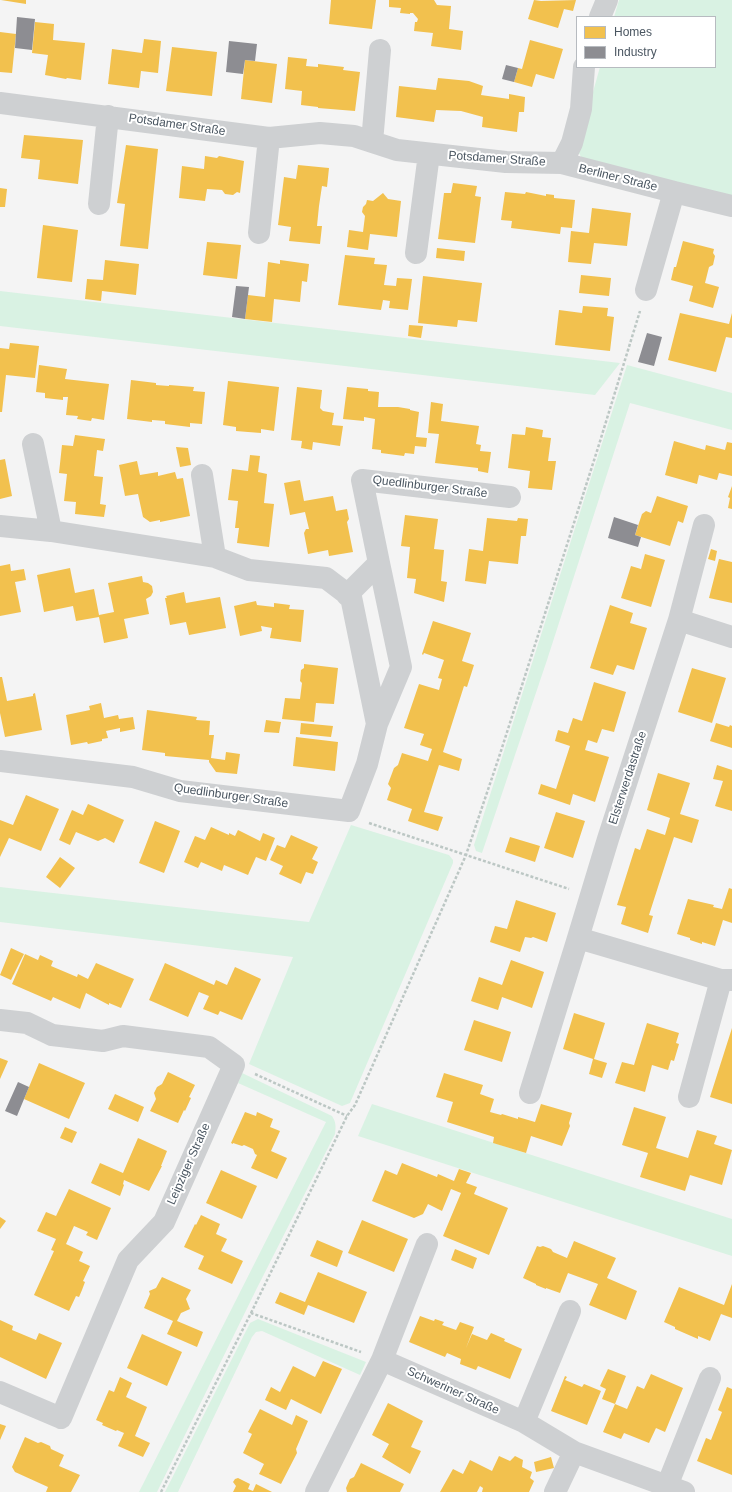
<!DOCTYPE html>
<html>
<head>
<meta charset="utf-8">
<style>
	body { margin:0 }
	#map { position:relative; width:732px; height:1492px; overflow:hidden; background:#f4f4f4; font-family:Helvetica,sans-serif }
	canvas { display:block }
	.legend { position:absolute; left:576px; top:16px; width:140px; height:52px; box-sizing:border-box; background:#fff; border:1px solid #b7bbc0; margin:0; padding:5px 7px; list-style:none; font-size:12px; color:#4a5661 }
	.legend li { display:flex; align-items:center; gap:8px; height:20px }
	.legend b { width:20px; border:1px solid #b7bbc0 }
</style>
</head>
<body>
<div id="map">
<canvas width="732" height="1492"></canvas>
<ul class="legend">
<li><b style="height:11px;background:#f2c14e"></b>Homes</li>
<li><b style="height:11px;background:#8d8d92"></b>Industry</li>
</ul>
</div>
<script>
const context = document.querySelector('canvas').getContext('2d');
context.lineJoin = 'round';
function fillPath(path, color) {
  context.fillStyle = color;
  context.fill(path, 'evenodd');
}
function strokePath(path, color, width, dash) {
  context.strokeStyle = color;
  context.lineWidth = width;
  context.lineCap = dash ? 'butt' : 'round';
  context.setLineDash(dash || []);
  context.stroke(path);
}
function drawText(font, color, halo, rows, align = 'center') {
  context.font = font + ' Helvetica,sans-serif';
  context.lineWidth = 4;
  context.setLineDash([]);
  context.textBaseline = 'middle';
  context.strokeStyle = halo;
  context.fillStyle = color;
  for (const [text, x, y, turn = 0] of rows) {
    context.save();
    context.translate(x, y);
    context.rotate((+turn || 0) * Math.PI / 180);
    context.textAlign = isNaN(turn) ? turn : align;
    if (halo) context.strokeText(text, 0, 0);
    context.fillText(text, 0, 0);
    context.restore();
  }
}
fillPath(new Path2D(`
	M619,0h113v200l-149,-39 -6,-12 23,-82h115v-50h-101z
	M0,291l620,72 -25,32 -595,-69z
	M627,365l105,28v37l-102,-27 -83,257 -65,193 -6,-2 -2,-6 2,-6z
	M351,825l98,30 4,5v3l-103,240 -8,3 -93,-42 44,-107 -293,-35v-35l309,35z
	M242,1073l90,43c4,6 4,10 3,18l-78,154 -100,204h-18l187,-370 -88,-39z
	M372,1104l360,115v37l-374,-120z
	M258,1319l108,43 -6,13 -98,-44 -6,1 -4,5 -74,155h-13l85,-169z`), '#d9f2e3');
fillPath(new Path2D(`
	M1,0h25v4z
	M331,0h45l-4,29 -43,-5z
	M389,0h45l3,5 14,1 -2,23 14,2 -2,19 -30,-4 2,-13 -19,-2 1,-9h2l1,-3 -5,-6h-3v1l-10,-1 1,-5 -12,-1z
	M534,0l7,1 35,-1 -3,11 -9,-2 -6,19 -30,-9z
	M35,22l19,2 -1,16 32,3 -4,37 -14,-2 -1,1 -21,-4 3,-20 -16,-2z
	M0,32l16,2 -4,39 -12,-1z
	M144,39l17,2 -3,32 -17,-2 -2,17 -31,-4 4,-35 30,4z
	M530,40l33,9 -9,30 -18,-5 -4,13 -18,-5 4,-14 4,1z
	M172,47l45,5 -5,44 -46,-5z
	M288,57l19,2 -1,7 12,1v-3l26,3 -1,3 17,2 -5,39 -37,-3v-1l-17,-2 1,-14 -17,-2z
	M245,60l32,4 -5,39 -31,-4z
	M438,78l31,3 14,5 -2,9 28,4v-5l16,3 -1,15h-5l-2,20 -35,-5 1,-10 -22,-6 -25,-1 -2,12 -38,-5 3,-31 37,4z
	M24,135l59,5 -5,44 -40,-5 2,-19 -19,-2z
	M126,145l32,4 -10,100 -28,-3 5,-42 -8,-1z
	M205,156l12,2 2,-2 25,5 -4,32 -3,-1 -4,3 -8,-1 -3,-4 -15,-1 -2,12 -26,-3 3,-32 22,3z
	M298,165l31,3 -2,19 -5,-1 -3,20 -2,20h5l-2,18 -31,-3 2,-14 -13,-2 6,-48 12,2z
	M453,183l24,3 -2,10 6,1 -6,46 -37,-4 6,-46h7z
	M0,188l7,1 -2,18h-5z
	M505,192l20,2 1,-2 20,4v-2l8,1v3l21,2 -3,28 -11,-1 -1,7 -49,-6 1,-7 -11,-1z
	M383,193l5,6 13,2 -4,36 -27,-3 -2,16 -21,-3 2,-17 14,2 2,-16 -3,-4 1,-5 3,-3 1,-4 6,1z
	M592,208l39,5 -4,33 -33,-3 -3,21 -23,-2 3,-31 18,2z
	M43,225l35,5 -6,52 -35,-4z
	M683,241l31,8 -1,4 2,3 -2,9 -4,2 -4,16 14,4 -6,21 -24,-7 4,-15 -22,-6 3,-13h2z
	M207,242l34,3 -4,34 -34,-4z
	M437,248l28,3 -1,10 -28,-3z
	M345,255l30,3 -1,6 13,1 -3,20 12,1 1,-8 15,1 -4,31 -19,-2 1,-7 -7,-1 -2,10 -43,-5z
	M105,260l34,4 -3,31 -34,-4 -1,10 -16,-2 2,-20 16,1z
	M280,260l29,4 -2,18 -5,-1 -2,21 -26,-3 -2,23 -27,-3 3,-24 17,2 3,-35 12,2z
	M581,275l30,3 -2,18 -30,-3z
	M423,276l59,7 -5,39 -19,-2 -1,7 -39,-4z
	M583,306l25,2 -1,8 7,1 -4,34 -55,-6 4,-35 23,3z
	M680,313l49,11 3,-11v25l-6,-1 -10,35 -48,-12z
	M409,325l14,1 -2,12 -13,-2z
	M10,343l29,3 -4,32 -29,-3 -4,37h-2v-64l9,1z
	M39,365l28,4 -2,10 44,5 -5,36 -12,-2 -1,3 -14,-2 1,-3 -12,-1 2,-18h-5v3l-18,-2v-5l-9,-1z
	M131,380l25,3v2l13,1v-1l25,2 -1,4 12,1 -3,32 -12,-1v4l-25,-3v-3l-13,-1v2l-25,-3z
	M228,381l51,6 -5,44 -13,-2v4l-13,-1 -12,-1v-4l-13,-2z
	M297,387l25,3 -2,18 3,3 11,2 -2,12 11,1 -3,20 -27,-4 -1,8 -11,-2 1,-7 -11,-1z
	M347,387l21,2v2l11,1 -1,15h20l12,2v1l9,2 -3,25 11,1 -1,9 -11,-1 -1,8 -9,-1 -1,3 -23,-3v-3l-9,-1 3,-30 -11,-2v4l-21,-2z
	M431,402l12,2 -2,17 38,5 -3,18 5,1 -1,6 11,1 -3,21 -10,-2v-3l-43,-5 4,-29 -11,-1z
	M526,427l17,3 -1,7 9,1 -3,23h8l-4,29 -24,-2 2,-17 -22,-3 4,-34 13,1z
	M75,435l30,4 -2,12 -6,-1 -3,26 9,1 -3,27 6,1 -2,12 -29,-3 1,-12 -12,-1 3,-27 -8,-1 3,-28 11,1z
	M674,441l31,9 1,-5 19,5 2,-8 5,1v33l-13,-3 -2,7 -18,-5 -2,9 -32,-9z
	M176,447l12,1 3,17 -11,2z
	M250,455l10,1 -2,16 9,2 -3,29 10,1 -5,43 -32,-4 2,-15h-4l3,-27 -10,-1 4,-31 16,2z
	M5,459l7,37 -12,3v-39z
	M137,461l3,14 18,-3v4l17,-4 2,7 6,-1 7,38 -30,6v-2l-10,2 -7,-5 -5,-23 -13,2 -6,-31z
	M300,480l4,21 29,-5 3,15 11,-2 2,10 -2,3 6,30 -24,4 -1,-6 -20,4 -4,-21 2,-4h3l-4,-17 -15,3 -6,-32z
	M732,486v23l-4,-1 2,-10 -2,-1z
	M657,496l31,10 -5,17 -5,-2 -8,25 -35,-11 7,-21 4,-3 5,2z
	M405,515l33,4 -4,30 10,1 -3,31 6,1 -3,20 -30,-9 2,-14 -9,-1 3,-31 -9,-1z
	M487,518l30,3 1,-3 10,1 -2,17h-5l-3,28 -29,-3 -3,23 -21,-3 4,-32 14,2z
	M711,549l6,2 -2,10 -7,-2z
	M645,554l20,6 -14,47 -30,-9 10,-32 10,3z
	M719,559l13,3v41l-23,-5z
	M10,564l1,7 13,-2 2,11 -11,2 6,30 -21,4v-50z
	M70,568l5,25 19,-4 5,26 15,-3 -6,-29 34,-7 1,6 5,1 4,3 1,6 -2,4 -5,3 3,15 -25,5 4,19 -24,5 -5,-26 -23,4 -3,-15 -29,6 -7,-37z
	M184,592l2,11 34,-6 6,31 -37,7 -3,-13 -16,3 -5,-27h2l-1,-2z
	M256,601l1,4 17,2v-4l16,2 -1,4 15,1 -3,32 -31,-4 2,-10 -11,-2 1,5 -22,5 -6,-30z
	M610,605l23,8 -3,10 17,5 -13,42 -17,-5 -4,10 -23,-7z
	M433,621l38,12 -9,28 12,4 -7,22 -3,-1 -21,66 19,7 -3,12 -20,-6 -15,47 19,5 -5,14 -30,-10 4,-12 -25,-9 4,-12 -3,-4 6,-16 4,-3 4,-12 26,8 4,-12 -12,-4 4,-11 -20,-6 15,-44 20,6 3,-11 -4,-1 6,-18 -20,-7 -1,2 -1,-1z
	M304,664l34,4 -4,36 -18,-1 -2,19 -32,-3 3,-21 15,1 2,-16 -2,-2 1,-11 3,-2z
	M692,668l34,10 -14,45 -34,-11z
	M0,677h2l5,24 26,-5v-2l2,-1 7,37 -37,7 -5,-24z
	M594,682l32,10 -12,40 -12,-3 -5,14 -9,-3 -3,10 24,7 -14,45 -22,-8 -3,11 -32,-11 3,-10 15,5 14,-43 -15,-5 3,-11 10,3 5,-15 9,3z
	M101,703l3,15 14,-3 1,4 14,-2 2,12 -15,3v-4l-14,3 2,7 -6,1v2l-14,3 -1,-2 -16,3 -5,-30 24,-5 -1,-4z
	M147,710l50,7 -1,3 14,1 -1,14h5l-3,23 14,2 1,-8 14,2 -3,20 -21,-2 -7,-10v-2l-44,-4v-3l-23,-3z
	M266,720l15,2 -2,11 -15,-1z
	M301,723l32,3 -2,11 -31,-3z
	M716,723l13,4 1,-2 2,1v22l-22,-7z
	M296,737l42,5 -3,29 -42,-5z
	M717,765l15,5v41l-17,-5 8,-25 -10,-2z
	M658,773l32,10 -10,31 19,6 -7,23 -18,-6 -25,78 4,1 -5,17 -27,-9 5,-17 -9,-2 18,-57 5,2 7,-21 18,6 5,-17 -23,-8z
	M26,795l33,14 -18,42 -32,-13 -9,19v-37l13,5z
	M88,804l36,16 -10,23 -9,-5 -7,3 -22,-9 -6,13 -11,-5 13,-30 11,5z
	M556,812l29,9 -12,37 -29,-10z
	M155,821l25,10 -16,42 -25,-10z
	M211,827l18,8v-2l6,3 3,-6 22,11 3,-8 12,5 -9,23 -10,-4 -8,18 -24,-10 -2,6 -21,-9 -3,6 -14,-6 11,-26 10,4z
	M291,835l27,12 -6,12 6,3 -5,12 -7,-2 -5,12 -22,-10 4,-8 -13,-6 7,-15 8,3z
	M510,837l30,9 -5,16 -30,-10z
	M60,857l15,11 -15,20 -14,-11z
	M729,888l3,1v34l-9,-3 -8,26 -13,-4v2l-12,-4v-2l-13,-4 11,-35 26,6 -1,2 9,2z
	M516,900l40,13 -9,29 -14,-5 -2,1 -6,-1 -5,15 -30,-10 5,-16 12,3z
	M11,948l13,6 -13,26 -11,-5z
	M25,954l13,6 2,-5 13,6 -2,5 26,11 1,-3 10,5 8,-16 38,16 -13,29 -12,-5v2l-23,-12 -6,16 -27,-12 -2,4 -39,-17z
	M511,960l33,12 -12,36 -30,-11 -4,13 -27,-9 8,-24 23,8z
	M165,963l49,22 2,-5 11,5 8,-18 26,12 -19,41 -22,-9 -2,4 -15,-6 6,-13 -10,-4 -11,25 -39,-17z
	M574,1013l31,10 -11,36 13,4 -5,15 -13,-4 4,-15 -30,-10z
	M474,1020l37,12 -9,30 -38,-12z
	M647,1023l32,10 -3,10 3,1 -5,17 -3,-1 -3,10 -16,-5 -7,27 -30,-9 7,-21 12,3z
	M732,1028v76l-22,-7z
	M0,1058l8,3 -8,18z
	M39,1063l46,20 -16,36 -45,-20z
	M168,1072l27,13 -6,12 2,1 -6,13 -1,-1 -6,13 -28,-12 6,-12 -2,-6 3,-6 5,-3z
	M444,1073l39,12 -3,9 14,5 -4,13 11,3 1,-1 16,5v-2l17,5 6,-18 31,9 -3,10 1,3 -8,20 -31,-10 -5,17 -33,-10 1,-6 -47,-15 6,-20 -17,-5z
	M115,1094l29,13 -6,15 -30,-13z
	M634,1107l32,10 -10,31 32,10 9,-28 20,6 -3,8 18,6 -10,35 -32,-10 -5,16 -45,-14 8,-24 -26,-8z
	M245,1112l11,4 1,-4 16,7 -3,8 10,4 -9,20 16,7 -10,21 -26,-11 6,-13 -2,-1 -2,-5 -9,-4 -2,1 -9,-3v1l-2,-1z
	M65,1127l12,5 -5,11 -12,-5z
	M138,1138l29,13 -6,15h1l-13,25 -25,-11 -1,4 1,1 -4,11 -29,-13 9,-20 23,10z
	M402,1163l35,14 1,-3 16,7 5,-12 12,4 -5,10 11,4 -3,7 34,14 -19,47 -46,-19 18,-43 -10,-4 -9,22 -14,-7 -5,10 -9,4 -42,-17 13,-31 12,5z
	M221,1170l36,16 -15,33 -36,-16z
	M69,1189l42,19 -14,32 -11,-5 2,-3 -14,-6 -8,18 17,8 -4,9 11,5 -7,15 2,1 -3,8 -3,7 -3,-1 -7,15 -35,-16 20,-44 -3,-1 5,-11 -19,-8 9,-19 10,4z
	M201,1215l19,9 -4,10 11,5 -6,12 22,10 -11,23 -34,-15 6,-13 -20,-9 11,-23 1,1z
	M0,1217l6,4 -6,8z
	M362,1220l46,19 -14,33 -46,-19z
	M317,1240l26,11 -6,16 -27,-11z
	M574,1241l42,17 -9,20 30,13 -11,29 -37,-15 9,-21 -30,-11 -8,20 -14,-5v1l-10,-4v-1l-13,-6 14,-32 3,1 3,-1 8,3 2,3 14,6z
	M455,1249l22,9 -4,11 -22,-9z
	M318,1272l49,20 -13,31 -46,-18 -4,10 -29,-12 5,-11 25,10z
	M162,1277l29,13 -5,9 4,10 -9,4 -4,8 26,11 -6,15 -30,-13 6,-13 -29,-13 6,-14 -1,-3 7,-3z
	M732,1284v34l-11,-4 -11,27 -12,-5v3l-23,-10v-2l-11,-5 15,-35 45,18z
	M420,1316l14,5 1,-2 9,3 -2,3 14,5 4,-8 14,5 -8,21 6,-14 15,6 4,-7 14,6 -1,2 18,8 -12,30 -32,-13 -2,4 -16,-6 1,-5 -14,-6 -2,4 -36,-15z
	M0,1320l13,6 -1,4 24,10 3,-7 23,10 -16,36 -46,-22z
	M142,1334l40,18 -15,34 -40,-18z
	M323,1361l19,8 -21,45 -30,-15 -5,11 -21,-10 6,-13 9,5 13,-26 22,11z
	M608,1369l18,7 -11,28 12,5 10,-23 7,3 7,-15 32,14 -18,44 -9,-4 -7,15 -25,-10 -3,6 -18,-7 12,-28 -13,-5 4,-10 -6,-3z
	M565,1376l2,1 -2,3 17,7 2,-3 17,7 -14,34 -36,-14z
	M120,1377l12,6 -6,14 21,10 -12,29 15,7 -7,14 -25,-11 6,-13 -7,-3 -1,1 -14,-6 1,-2 -7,-3 13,-30 5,2z
	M727,1387l5,2v86l-35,-14 9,-23 5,2 11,-28 -4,-2z
	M388,1403l35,18 -12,26 10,4 -11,23 -28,-17 7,-13 -17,-9z
	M260,1409l32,16 4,-10 12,6 -12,28 1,4 -16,31 -22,-10 5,-10 -21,-11 9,-19 -4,-2z
	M0,1424l6,2 -6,14z
	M25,1437l13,6 3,-1 9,4 1,3 13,6 -5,11 21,9 -9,17h-25l2,-5 -33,-15 -3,-5z
	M499,1456l11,5 5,-5 8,4 -1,7 10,5 -2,6 4,3 -5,11h-47l1,-4 -3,-2 -3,6h-37l13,-23 10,5 7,-14 22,11z
	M551,1457l3,11 -18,4 -2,-10z
	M361,1463l43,21 -4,8h-53l-1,-4 4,-9 4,-2z
	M238,1478l12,6 -2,5 5,2 3,-7 16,8h-39l3,-6 -3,-4 2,-3z`), '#f2c14e');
fillPath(new Path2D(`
	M17,17l18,2 -3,31 -17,-2z
	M229,41l28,3 -2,17 -10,-1 -2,14 -17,-2z
	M506,65l12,3 -4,14 -12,-3z
	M236,286l13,1 -4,32 -13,-2z
	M647,333l15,4 -8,29 -16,-4z
	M614,517l24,8 -3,10 6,2 -3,10 -30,-9z
	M18,1082l11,5 -12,29 -12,-5z`), '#8d8d92');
strokePath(new Path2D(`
	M369,823l200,66
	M255,1074l92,42
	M251,1313l96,-197 8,-11 111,-250 34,-101 97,-303 43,-140
	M161,1492l90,-179 110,39`), '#bcc7c4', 2.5, [3, 2]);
strokePath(new Path2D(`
	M600,17l7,-17
	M0,103l269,35 51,-5 34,3 43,14 109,12 56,1 112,29 -28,98
	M372,142l8,-92
	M562,163l10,-20 9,-34 3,-42
	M674,192l58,14
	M99,204l9,-88
	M259,233l10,-95
	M416,253l13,-99
	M33,444l18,87
	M202,475l13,82
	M0,526l51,5 164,26 34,13 77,8 25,19 26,127 -10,40 -18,47 -169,-20 -47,-14 -133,-16
	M347,595l32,-32 -17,-83 148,17
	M679,620l25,-95
	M732,637l-53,-17 -71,219 -30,99 143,42h11
	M377,724l24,-57 -22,-104
	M0,1020l27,3 25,12 51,6 20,-5 86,11 25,18 -70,157 -36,38 -67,158 -61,-26
	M530,1093l48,-155
	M689,1097l32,-117
	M382,1360l142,62 50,30 110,40
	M524,1422l46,-111
	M667,1486l43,-108
	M316,1492l66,-132 45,-116
	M555,1492l19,-40`), '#ced0d2', 22);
drawText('12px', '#4a5661', '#fff', [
	["Potsdamer Straße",177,125,8],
	["Potsdamer Straße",497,159,4],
	["Berliner Straße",618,178,14],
	["Quedlinburger Straße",430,487,7],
	["Elsterwerdastraße",628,778,-72],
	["Quedlinburger Straße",231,796,8],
	["Leipziger Straße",189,1164,-66],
	["Schweriner Straße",453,1391,24]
]);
</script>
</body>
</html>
